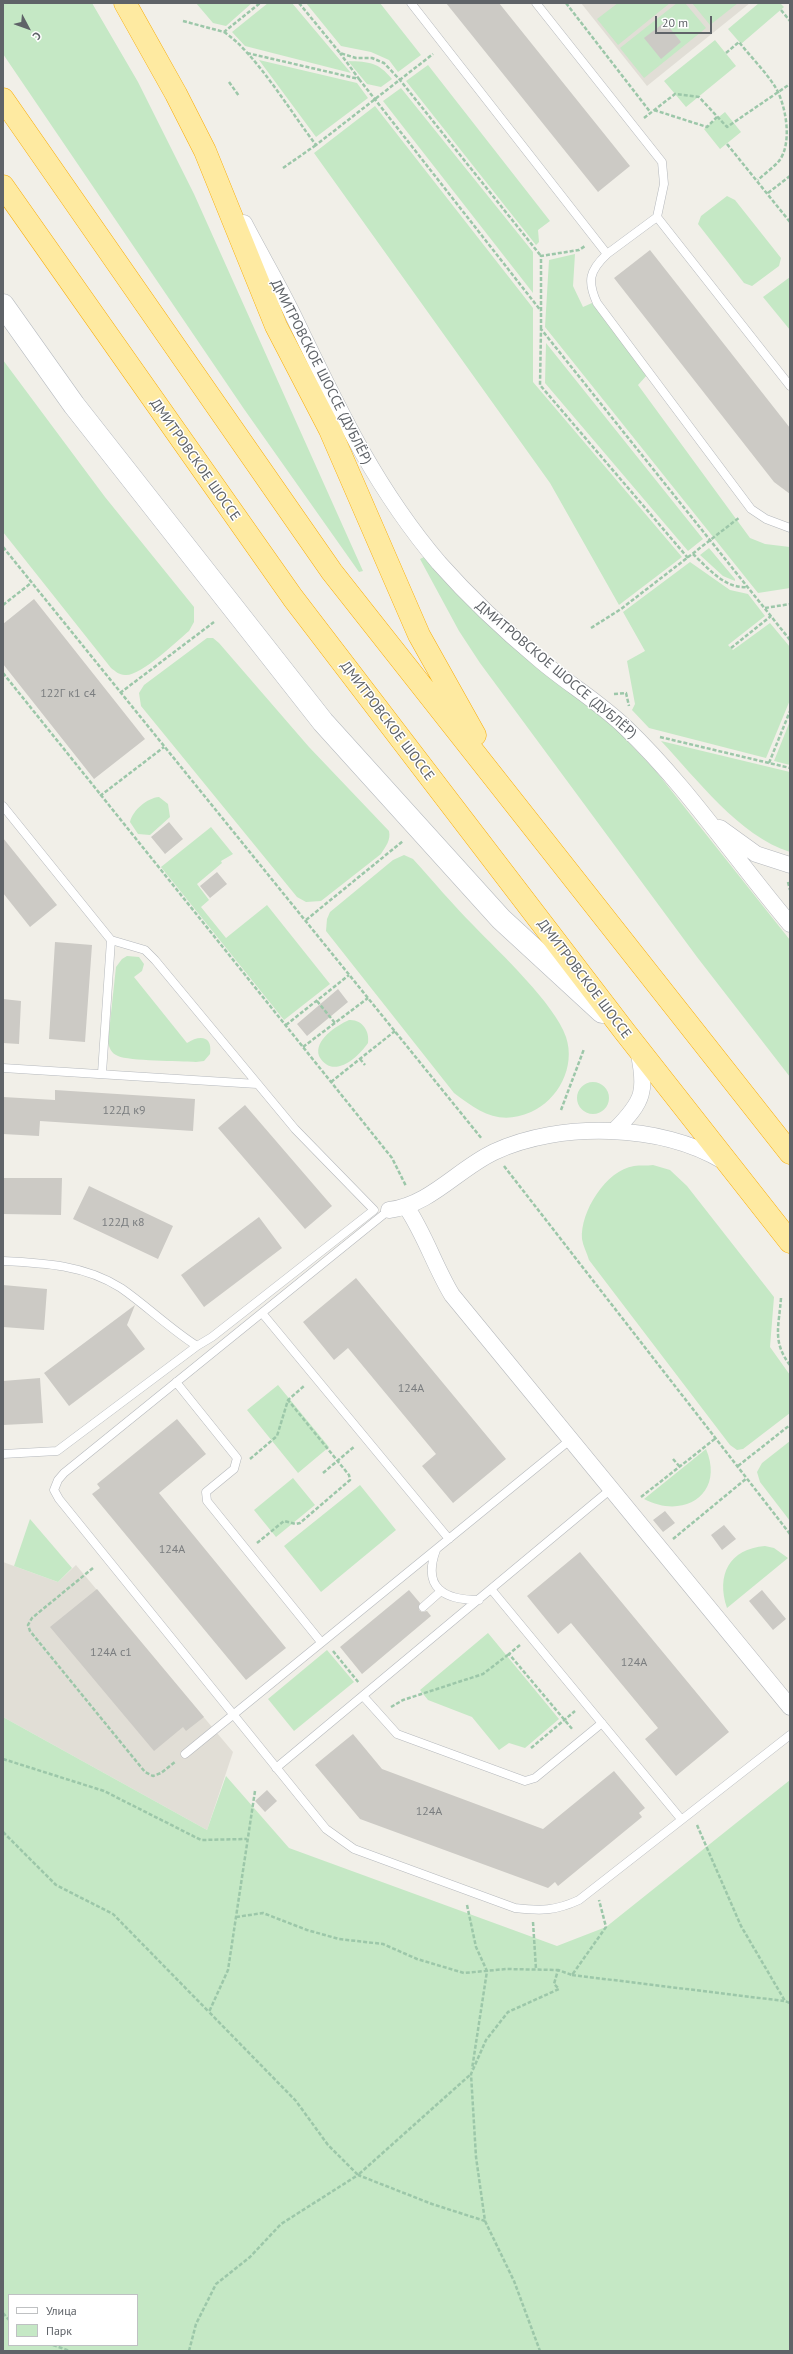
<!DOCTYPE html>
<html>
<head>
<meta charset="utf-8">
<style>
	body { margin:0 }
	#map { position:relative; width:793px; height:2354px; overflow:hidden; background:#f1efe8; font-family:"PT Sans",sans-serif }
	canvas { display:block }
	.frame { position:absolute; inset:0; border:4px solid #5f6368; pointer-events:none }
	.legend { position:absolute; left:8px; top:2294px; width:130px; height:52px; box-sizing:border-box; background:#fff; border:1px solid #bfc1c3; margin:0; padding:5px 7px; list-style:none; font-size:12px; color:#5f6368 }
	.legend li { display:flex; align-items:center; gap:8px; height:20px }
	.legend b { width:20px; border:1px solid #bfc1c3 }
	.north { position:absolute; left:8px; top:8px; width:40px; height:40px; -webkit-text-stroke:3px #fff; paint-order:stroke; rotate:131deg; font-size:11px; font-weight:700; line-height:16px; text-align:center; color:#5f6368 }
	.north::after { content:''; display:block; margin:auto; width:14px; height:18px; background:#5f6368; clip-path:polygon(50% 0,100% 100%,50% 72%,0 100%) }
	.scale { position:absolute; left:655px; top:16px; width:57px; height:18px; box-sizing:border-box; border:2px solid #5f6368; border-top:0; padding-left:5px; font-size:12px; line-height:14px; white-space:nowrap; color:#5f6368; -webkit-text-stroke:3px #fff; paint-order:stroke }
</style>
</head>
<body>
<div id="map">
<canvas width="793" height="2354"></canvas>
<div class="frame"></div>
<ul class="legend">
<li><b style="height:5px;background:#fff"></b>Улица</li>
<li><b style="height:11px;background:#c5e8c5"></b>Парк</li>
</ul>
<div class="north">С</div>
<div class="scale">20 m</div>
</div>
<script>
const context = document.querySelector('canvas').getContext('2d');
context.lineJoin = 'round';
function fillPath(path, color) {
  context.fillStyle = color;
  context.fill(path, 'evenodd');
}
function strokePath(path, color, width, dash) {
  context.strokeStyle = color;
  context.lineWidth = width;
  context.lineCap = dash ? 'butt' : 'round';
  context.setLineDash(dash || []);
  context.stroke(path);
}
function drawText(font, color, halo, rows, align = 'center') {
  context.font = font + ' "PT Sans",sans-serif';
  context.lineWidth = 3;
  context.setLineDash([]);
  context.textBaseline = 'middle';
  context.strokeStyle = halo;
  context.fillStyle = color;
  for (const [text, x, y, turn = 0] of rows) {
    context.save();
    context.translate(x, y);
    context.rotate((+turn || 0) * Math.PI / 180);
    context.textAlign = isNaN(turn) ? turn : align;
    if (halo) context.strokeText(text, 0, 0);
    context.fillText(text, 0, 0);
    context.restore();
  }
}
fillPath(new Path2D(`
	M581,3h169l-103,83z
	M3,1562l55,20 18,-17 157,187 -26,78 -204,-113z`), '#e1ded6');
fillPath(new Path2D(`
	M3,3h89l46,79 56,112 169,377 -4,1 -115,-163 -241,-355z
	M196,3h56l-26,23 -13,-3z
	M268,3h24l59,70 -106,-27 -13,-14z
	M306,3h74l41,52 -23,17 -9,-12 -18,-8 -30,-6z
	M618,3h52l-52,42 -21,-26z
	M677,3h8l21,25 -62,50 -24,-30z
	M692,3h46l-28,22z
	M759,3h21l4,4 -43,37 -13,-15z
	M715,40l21,26 -50,41 -22,-26z
	M259,60l98,23 11,15 -52,39z
	M348,61c22,1 30,1 44,18l-11,8 -14,-3z
	M428,65l122,156 -12,9 1,12 -3,3 -130,-164z
	M401,88l132,164v41l-150,-192z
	M375,106l158,202v74l149,175 -63,48 -69,-122 -236,-330z
	M725,112l16,20 -21,17 -16,-20z
	M727,196l8,4 46,58 -2,8 -27,20 -8,-3 -46,-59 3,-8z
	M575,254l-2,32 10,21 9,-4 55,72 -9,10 112,153 15,6 25,3v41l-32,5 -213,-266 4,-67z
	M790,277v53l-27,-33z
	M546,343l157,196 -15,12 -143,-168z
	M3,360l102,137 89,110v15l-5,9c-12,10 -49,46 -64,44 -6,0 -10,-4 -14,-7l-108,-136z
	M709,548l26,31v2l-12,-5 -23,-21z
	M424,557l145,134 47,38 39,41 135,170v137l-93,-120 -217,-294 -21,-32 -39,-72z
	M690,562l40,28 18,4 17,22 -37,29 5,5 37,-27 20,24v53l-24,58 -117,-30 -17,-18 3,-6 -8,-43 18,-10 -22,-39z
	M207,638h6l6,5 90,104 80,84c2,9 -3,15 -8,23l-60,47 -15,1 -9,-5 -156,-191 -2,-13 5,-8z
	M790,721v44l-16,-4z
	M661,741l129,31v80c-51,-16 -93,-73 -129,-111z
	M159,797l9,7 2,13 -20,18 -12,-1 -8,-12c3,-12 17,-24 29,-25z
	M211,827l22,27 -12,7 1,2 -25,21 12,16 -8,7 25,31 41,-33 63,79 -46,36 -123,-153z
	M404,855l9,4c20,22 40,46 61,67 25,26 81,78 92,111 10,30 -8,63 -35,75 -32,14 -52,0 -77,-19l-128,-162 1,-12 3,-7 63,-52z
	M127,956l12,1 5,7 -2,7 -8,6 53,66c12,-8 26,-8 23,11l-6,7 -8,1c-16,-1 -67,-1 -78,-6 -7,-3 -9,-8 -10,-15l8,-74 6,-8z
	M349,1020c13,-1 21,11 19,23 -11,16 -36,37 -49,13 -5,-16 17,-30 30,-36z
	M577 1098a16 16 0 1 1 32 0a16 16 0 1 1-32 0Z
	M653,1165l17,5 17,16 87,111 -4,50 20,28v38l-47,36 -6,1 -7,-5 -141,-185c-2,-7 -6,-14 -7,-21 -2,-27 24,-69 52,-73 6,-1 13,0 19,-1z
	M278,1385l51,62 -31,26 -51,-63z
	M790,1441v80l-30,-39 -3,-10 5,-9z
	M706,1449c19,45 -22,71 -62,50z
	M293,1478l22,27 -39,32 -22,-27z
	M360,1485l36,45 -75,62 -37,-46z
	M30,1519l42,49 -14,14 -44,-16z
	M765,1546l9,2 14,10 -61,50c-11,-33 2,-59 38,-62z
	M488,1633l71,86 -34,29 -16,-5 -10,7 -27,-33 -44,-17 -8,-10z
	M327,1650l27,32 -60,49 -26,-32z
	M3,1717l204,113 19,-54 63,72 268,98 49,-19 184,-147v571h-787zM9,2295h128v50h-128z`), '#c5e8c5');
fillPath(new Path2D(`
	M446,3h53l131,163 -32,26z
	M665,22l16,20 -20,17 -17,-21z
	M650,250l140,178v66l-16,-12 -160,-204z
	M34,599l111,140 -51,40 -91,-115v-40z
	M169,822l14,17 -18,15 -14,-17z
	M3,838l54,67 -27,22 -27,-34z
	M217,872l10,12 -17,14 -10,-12z
	M55,942l37,3 -7,97 -36,-3z
	M338,989l10,13 -41,34 -10,-12z
	M3,999l18,2 -2,43 -16,-1z
	M55,1090l140,9 -2,32 -153,-10 -1,15 -36,-2v-37l52,3z
	M245,1105l87,101 -27,23 -87,-101z
	M3,1178h59l-1,37 -58,-1z
	M89,1186l84,40 -15,33 -85,-40z
	M259,1217l23,31 -78,59 -23,-32z
	M356,1278l150,181 -53,44 -31,-37 14,-12 -39,-47 -49,-59 -14,12 -31,-38z
	M3,1285l44,4 -3,41 -41,-3z
	M135,1305l-8,20 18,24 -76,57 -25,-33z
	M40,1378l3,45 -40,2v-44z
	M177,1419l29,35 -47,39 127,155 -40,32 -154,-186 8,-6 -3,-4z
	M665,1511l10,12 -12,9 -10,-12z
	M724,1525l12,14 -14,11 -11,-15z
	M580,1552l149,180 -53,44 -31,-37 13,-11 -87,-105 -13,11 -31,-38z
	M97,1589l107,128 -18,14 -3,-4 -29,24 -104,-124z
	M409,1590l11,13 -1,7 3,2 5,-1 4,5 -69,58 -22,-27z
	M762,1590l24,29 -13,11 -24,-29z
	M353,1734l29,35 161,60 71,-58 31,37 -6,5 3,4 -84,69 -3,-4 -7,6 -188,-69 -45,-54z
	M267,1790l10,11 -12,11 -10,-11z`), '#cccac5');
const service = new Path2D(`
	M411,3l196,251c-18,17 -20,27 -10,49l154,206 15,10 24,9
	M536,3l126,159 2,22 -7,33 -50,37
	M657,217l133,169
	M3,806l108,134 34,10 10,10 140,169 79,81 -162,127 -15,9c-27,-17 -50,-40 -76,-58 -36,-23 -77,-25 -118,-27
	M3,1068l254,16
	M102,1073l9,-133
	M389,1210l-325,263 -6,7 -4,10 5,9 267,330 28,20 161,59c26,3 40,3 64,-8l211,-165
	M262,1313l187,226
	M176,1382l61,76 -3,11 -28,23 1,9 114,141
	M3,1454l54,-3 140,-105
	M436,1550c-14,38 8,50 43,50
	M491,1589l190,230
	M423,1607l18,-16
	M363,1696l34,38 128,47 10,-3 67,-55
	M185,1754l385,-314
	M276,1768l335,-279`);
const minor = new Path2D(`
	M244,223c16,31 34,61 49,92 44,91 80,170 146,248 31,35 65,67 101,97 27,23 59,42 85,67 62,59 110,132 165,197
	M720,828l36,26 34,11
	M615,1130c29,-29 32,-39 23,-80
	M407,1208c18,27 28,59 45,87l338,412
	M389,1210c41,-5 69,-41 105,-58 66,-31 167,-28 229,9`);
const secondary = new Path2D(`
	M3,305l71,100 249,317 178,197 101,93`);
const trunk = new Path2D(`
	M125,3l51,91 29,57 71,175 54,104 89,205 56,100
	M3,99l329,473 458,581
	M3,186l290,412 332,434 165,210`);
strokePath(service, '#b5b8bc', 9);
strokePath(minor, '#b5b8bc', 17);
strokePath(secondary, '#b6babf', 23);
strokePath(trunk, '#f9ab00', 23);
strokePath(new Path2D(`
	M299,3l41,50 16,5h16l12,5 16,17 141,176
	M566,3l85,110
	M781,10l9,11
	M183,21l41,11 36,-29
	M224,32c31,20 68,82 92,113l117,-91
	M247,53l112,26 -19,-26
	M726,53l13,-11c11,14 25,28 35,43 12,18 19,58 5,76 -6,7 -15,13 -21,19
	M359,79l182,232
	M229,82l10,14
	M654,110l53,17 10,-10
	M644,118l31,-24 24,3 28,30 63,-43
	M727,144l63,78
	M283,168l33,-23
	M768,193l22,-17
	M541,329v-73l38,-6 6,-4
	M3,547l479,592
	M693,554c15,14 32,35 54,33
	M688,558l-148,-173 1,-56 249,311
	M3,605l28,-22
	M765,608l25,-4
	M591,628l30,-19 119,-92
	M731,648l40,-32
	M3,673l389,485 14,28
	M120,693l94,-71
	M614,694l12,-1 3,13
	M660,737l130,31
	M769,763l21,-52
	M100,796l64,-49
	M788,882l2,8
	M306,920l97,-79
	M317,1001l18,22
	M286,1025l63,-50
	M303,1047l65,-49
	M360,1059l5,6
	M331,1082l64,-51
	M561,1110l23,-61
	M504,1166l286,368
	M781,1298c-2,28 -9,44 9,67
	M250,1459l27,-23 11,-36 16,-14
	M673,1459l7,8
	M738,1466l52,-41
	M323,1473l32,-27
	M641,1497l75,-59
	M673,1539l74,-61
	M257,1543l27,-22 12,3 4,-1 50,-43 -1,-5 -61,-75
	M93,1568l-61,50 -4,7 2,6 115,141 8,4 8,-3 14,-11
	M520,1645l-11,9 64,76
	M333,1651l26,32
	M391,1707l12,-7 80,-26 26,-20
	M531,1748l44,-37
	M3,1759l101,32 97,49 46,-1
	M255,1791l-27,179 -19,42 87,89 32,44 30,30 113,-101
	M697,1825l44,101 44,75 5,2
	M3,1832l53,53 57,29 96,98
	M467,1905l9,42 11,24 -15,98
	M236,1917l27,-4 44,17 32,9 44,5 34,15 47,14 42,-4 52,1
	M533,1922l3,47
	M572,1975l212,26
	M485,2221l29,60 26,70
	M3,2313l6,7
	M53,2345l17,6
	M189,2351l7,-27 20,-40 34,-27 31,-33 77,-49 74,29 53,17 -9,-64 -5,-83 15,-34 22,-28 51,-23 -5,-5 4,-14 14,5 34,-48 -7,-27`), '#9cc7a9', 2.5, [4, 2]);
strokePath(service, '#fff', 8);
strokePath(minor, '#fff', 16);
strokePath(secondary, '#fff', 22);
strokePath(trunk, '#feeaa1', 22);
drawText('12px', '#7a7d7f', null, [
	["122Г к1 с4",68,694],
	["122Д к9",124,1111],
	["122Д к8",123,1223],
	["124А",411,1389],
	["124А",172,1550],
	["124А с1",111,1653],
	["124А",634,1663],
	["124А",429,1812]
]);
drawText('14px', '#5f6368', '#fff', [
	["ДМИТРОВСКОЕ ШОССЕ (ДУБЛЁР)",321,372,63],
	["ДМИТРОВСКОЕ ШОССЕ",195,460,55],
	["ДМИТРОВСКОЕ ШОССЕ (ДУБЛЁР)",556,670,40],
	["ДМИТРОВСКОЕ ШОССЕ",387,721,53],
	["ДМИТРОВСКОЕ ШОССЕ",584,979,53]
]);
</script>
</body>
</html>
